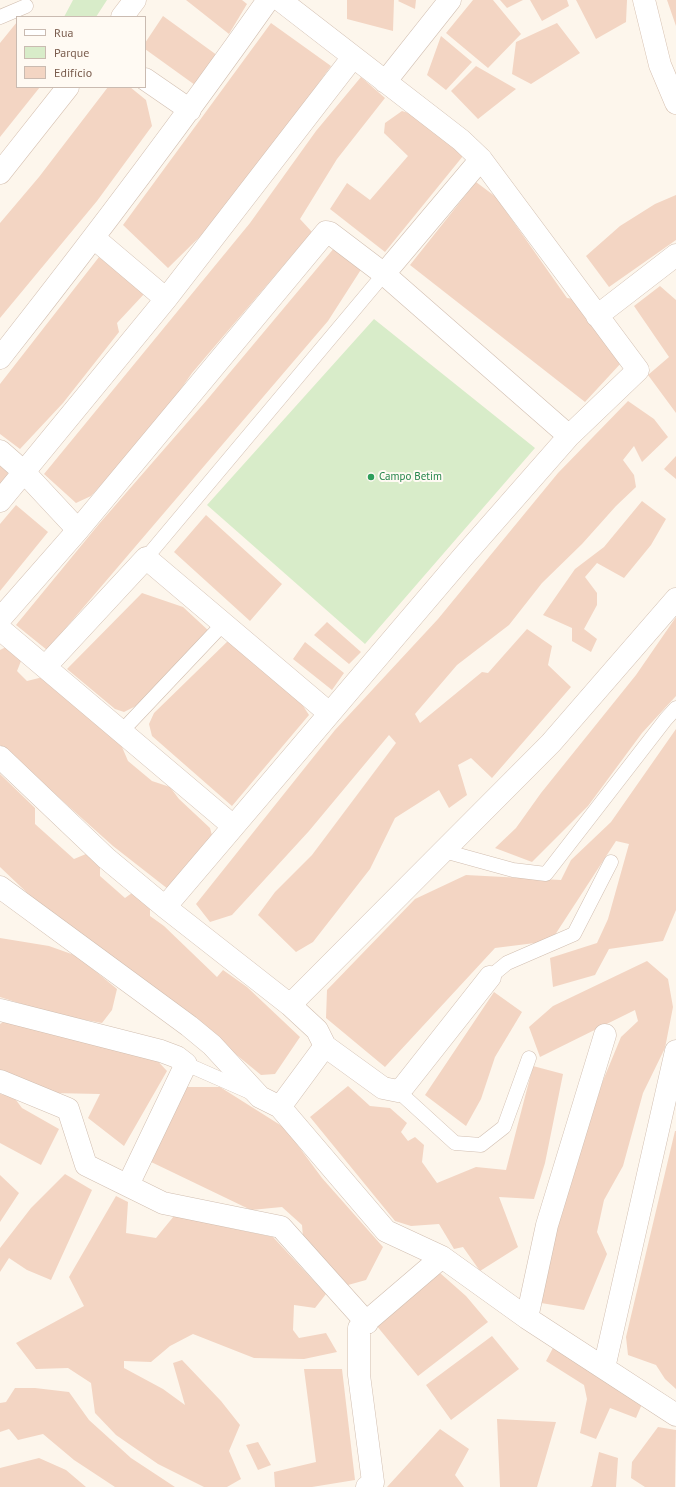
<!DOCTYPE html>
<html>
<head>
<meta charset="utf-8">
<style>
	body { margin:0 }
	#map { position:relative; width:676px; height:1487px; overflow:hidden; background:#fdf6ec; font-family:"PT Sans",sans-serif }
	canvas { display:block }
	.legend { position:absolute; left:16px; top:16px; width:130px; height:72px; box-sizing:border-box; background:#fffaf3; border:1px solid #cabbb1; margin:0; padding:5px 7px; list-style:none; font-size:12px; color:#7a5c4d }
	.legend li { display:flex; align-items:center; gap:8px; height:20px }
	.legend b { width:20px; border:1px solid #cabbb1 }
</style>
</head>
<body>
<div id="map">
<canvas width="676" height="1487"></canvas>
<ul class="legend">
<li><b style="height:5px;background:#fff"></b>Rua</li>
<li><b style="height:11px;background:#d8ecc9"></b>Parque</li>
<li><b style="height:11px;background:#f3d5c3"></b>Edifício</li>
</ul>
</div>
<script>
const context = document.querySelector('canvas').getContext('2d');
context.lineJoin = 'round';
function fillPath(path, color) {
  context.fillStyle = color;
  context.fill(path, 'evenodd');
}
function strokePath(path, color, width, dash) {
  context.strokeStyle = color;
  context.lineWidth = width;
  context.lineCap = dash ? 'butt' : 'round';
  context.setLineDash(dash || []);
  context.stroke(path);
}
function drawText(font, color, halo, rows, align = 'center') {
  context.font = font + ' "PT Sans",sans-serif';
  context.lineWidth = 4;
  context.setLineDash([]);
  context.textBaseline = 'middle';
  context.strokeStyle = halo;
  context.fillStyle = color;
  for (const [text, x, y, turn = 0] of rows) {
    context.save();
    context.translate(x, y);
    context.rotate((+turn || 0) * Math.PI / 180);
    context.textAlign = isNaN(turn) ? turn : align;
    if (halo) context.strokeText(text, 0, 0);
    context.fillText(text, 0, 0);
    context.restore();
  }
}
fillPath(new Path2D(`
	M73,0h34l-11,17h-32z
	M374,319l161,129 -170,196 -158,-139z`), '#d8ecc9');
fillPath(new Path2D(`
	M186,0h56l5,4 -18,30z
	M347,0h47l-1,31 -46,-12z
	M399,0h17l-1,9 -17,-8z
	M473,0h20l28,34 -33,34 -42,-35z
	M500,0h23l-16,8z
	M530,0h37l2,6 -27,15z
	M576,0h51l-1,22 -30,17z
	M667,0h9v26z
	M163,16l62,45 -30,24 -50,-36v-6z
	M17,22v65h23l-40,50v-94z
	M271,23l60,43 -104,144 -59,58 -45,-43z
	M557,23l23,30 -49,31 -19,-10 4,-32z
	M441,36l31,26 -26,28 -19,-15z
	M476,66l40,23 -38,30 -27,-28z
	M361,77l24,21 -48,61 -37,60 12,13 -120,141 -34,49 -67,74 -15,7 -32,-29 206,-251 66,-92z
	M108,87h22l16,13 6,26 -55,75 -97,117v-95l39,-46z
	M402,111l16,5 45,40 -78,96 -55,-43 17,-26 23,17 38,-44 -24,-23 1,-10z
	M476,182l20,15 71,101 7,1 48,63 -37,40 -175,-137z
	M676,195v45l-67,47 -23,-31 34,-30 35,-22z
	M335,247l27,21 -34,53 -281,329 -31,-25 83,-101 107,-123z
	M99,257l46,36 -28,30 2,9 -56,71 -43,46 -20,-15v-50z
	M660,286l16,14v113l-28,-38 21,-18 -35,-51z
	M628,401l26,18 14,18 -26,25 -8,-16 -11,14 11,15 2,12 -20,19 -34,38 -40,39 -33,42 -52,40 -42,49 5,9 62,-51 6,1 39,-44 25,17 -4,19 23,22 -79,91 -21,-20 -13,7 9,30 -18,13 -10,-18 -44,28 -25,51 -57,73 -17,10 -38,-37 17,-23 37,-37 84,-112 -7,-8 -80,96 -77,84 -22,7 -14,-18 139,-174 103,-111 120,-146z
	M676,456v23l-12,-10z
	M0,466l7,5 2,6 -9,12z
	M642,501l24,18 -15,26 -27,33 -27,-15 -12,14 12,16v12l-13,24 13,10 -6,13 -19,-11v-13l-29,-13 32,-46 29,-22z
	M16,505l32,27 -48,59v-67z
	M206,515l76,69 -32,37 -76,-69z
	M142,593l41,14 27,25 -68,71 -18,9 -9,-3 -48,-40z
	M676,617v79l-34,37 -54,73 -56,56 -37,-14 21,-20 25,-35 95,-118z
	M327,622l34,30 -12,12 -35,-29z
	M231,638l65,57 13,20 -77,91 -80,-70 -3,-12 5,-11z
	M305,642l39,31 -12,17 -39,-31z
	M8,646l13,15 -4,10 10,10 16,-4 76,63 9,21 24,20 18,6 9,12 31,29 3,11 -45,50 -55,-43 -113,-101v-95z
	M676,729v181l-13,31 -54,8 -14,26 -42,12 -3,-29 47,-15 11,-24 21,-75 -13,-3 -65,100 -56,7 -110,119 -59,-49 1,-28 88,-91 51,-24 95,5 10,-20 40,-38z
	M0,774l35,34v16l39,35 12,-5 14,12v10l25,22 11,-8 14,13v13l14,10 53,51 6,-7 24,17 53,50 -25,37 -14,1 -78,-64 -96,-69 -30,-27 -17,-10 -40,-38z
	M0,938l49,8 28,10 40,33 -5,21 -10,13 -49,-9 -53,-17z
	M647,961l21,18 5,28 -8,41 -22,45 -20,73 -19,34 -7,32 10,22 -23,56 -43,-7 16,-78 45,-142 19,-46 17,-16 -3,-11 -95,47 -11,-30 24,-21z
	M494,992l28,20 -27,45 -14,42 -15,27 -41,-31z
	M3,1022l25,3 124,30 15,16 -43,75 -36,-28 12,-24 -48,-1 -52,-21v-48z
	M533,1066l30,8 -18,89 -11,36 -35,-2 19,50 -38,24 -17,-24 -9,2 -15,-25 -28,2 -16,-5 -85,-104 38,-31 22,20 20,2 17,15 -6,9 7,9 7,-4 9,8 -2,17 15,21 39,-16 30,3z
	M180,1087h40l65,41 37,50 61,69 -17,33 -18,5 -45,-48 -1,-12 -20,-18 -31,3 -104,-50z
	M0,1094l13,2 9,12 37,21 -18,36 -41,-22z
	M675,1131h1v258l-11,-10 -9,-14 -28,-10 -2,-18z
	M65,1174l27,16 -41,90 -24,-10 -18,-12 -9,14v-24l31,-40z
	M0,1175l19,18 -19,29z
	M116,1196l12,6 -2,31 30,5 18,-22 99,21 53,57 -11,14 -21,-3 -1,25 6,8 27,-5 11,19 -33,7 -50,-1 -61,-24 -23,12 -19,16 -27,-1v7l39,21 22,16 -12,-42 9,-3 39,41 19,24 -11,26 12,28 -14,8h-23l-46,-23 -42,-29 -21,-22 -4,-30 -23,-15 -32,1 -20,-26 68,-37 -15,-29z
	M440,1273l26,23 22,26 -70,54 -42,-51z
	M492,1336l27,33 -68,51 -25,-35z
	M554,1346l88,58 -6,14 -26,-10 -14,31 -16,-6 7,-34 -3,-14 -38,-24z
	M304,1369h38l13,111 -43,7h-37l-1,-15 42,-10z
	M15,1388h20l34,4 20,28 42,38 44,29h-60l-41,-27 -31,-26 -25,6 -9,-11 -9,3v-29l6,-1z
	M497,1419l59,3 -19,65h-37z
	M658,1427l18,3 -1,57h-30l-14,-9 1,-16z
	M440,1429l29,20 -14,26 9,12h-77z
	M258,1442l13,23 -13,5 -12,-25z
	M599,1452l19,6 -2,29h-26l2,-1z
	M39,1458l27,12 20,17h-86v-19z`), '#f3d5c3');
const lane = new Path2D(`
	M0,17l26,-11
	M146,558l238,-284
	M121,732l103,-109
	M444,851l69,19 33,4 120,-155 10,-11
	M490,977l17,-14 67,-29 37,-72
	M186,1064l66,29
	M398,1091l57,52 26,2 23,-18 25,-69`);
const street = new Path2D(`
	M145,79l45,31
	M385,82l65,-82
	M94,238l72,61
	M384,274l97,-115
	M597,316l79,-61
	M0,358c92,-117 182,-236 268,-358
	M0,451l24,21 54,58
	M0,501l166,-202 187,-242
	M0,619l78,-89 248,-298 4,1 54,41 185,162
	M0,629l233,197
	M45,667l101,-109 183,155
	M0,757l106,101 59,49 125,98 27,25 8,16 -45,61
	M0,887l189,139 23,19 48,52 20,10 106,124 56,26 85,61 149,97
	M165,907l297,-349 107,-122 69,-66 -157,-211 -20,-19 -181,-140
	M290,1005l261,-262 125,-144
	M0,1010l161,41 16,6 9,7 -58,121
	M325,1046l58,42 15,3 6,-5 86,-109
	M0,1081l68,28 18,56 77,38 118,24 86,96
	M527,1318l20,-93 58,-190
	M604,1368l72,-317
	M367,1487l6,-5 -14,-107v-47l83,-71`);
const secondary = new Path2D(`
	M644,0l16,65 16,38
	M122,17l13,-17
	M0,173l68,-86`);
strokePath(lane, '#d1beb0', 15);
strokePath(street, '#d1beb0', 23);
strokePath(secondary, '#d6c0b0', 23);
strokePath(lane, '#fff', 14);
strokePath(street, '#fff', 22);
strokePath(secondary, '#fff', 22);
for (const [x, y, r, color] of [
	[371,477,4,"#2e9e5b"]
]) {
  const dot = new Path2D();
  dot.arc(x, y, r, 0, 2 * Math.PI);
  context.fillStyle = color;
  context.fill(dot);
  strokePath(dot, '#fffaf3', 1.5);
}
drawText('11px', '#27864d', '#fffaf3', [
	["Campo Betim",379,477]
], 'left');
</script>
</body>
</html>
